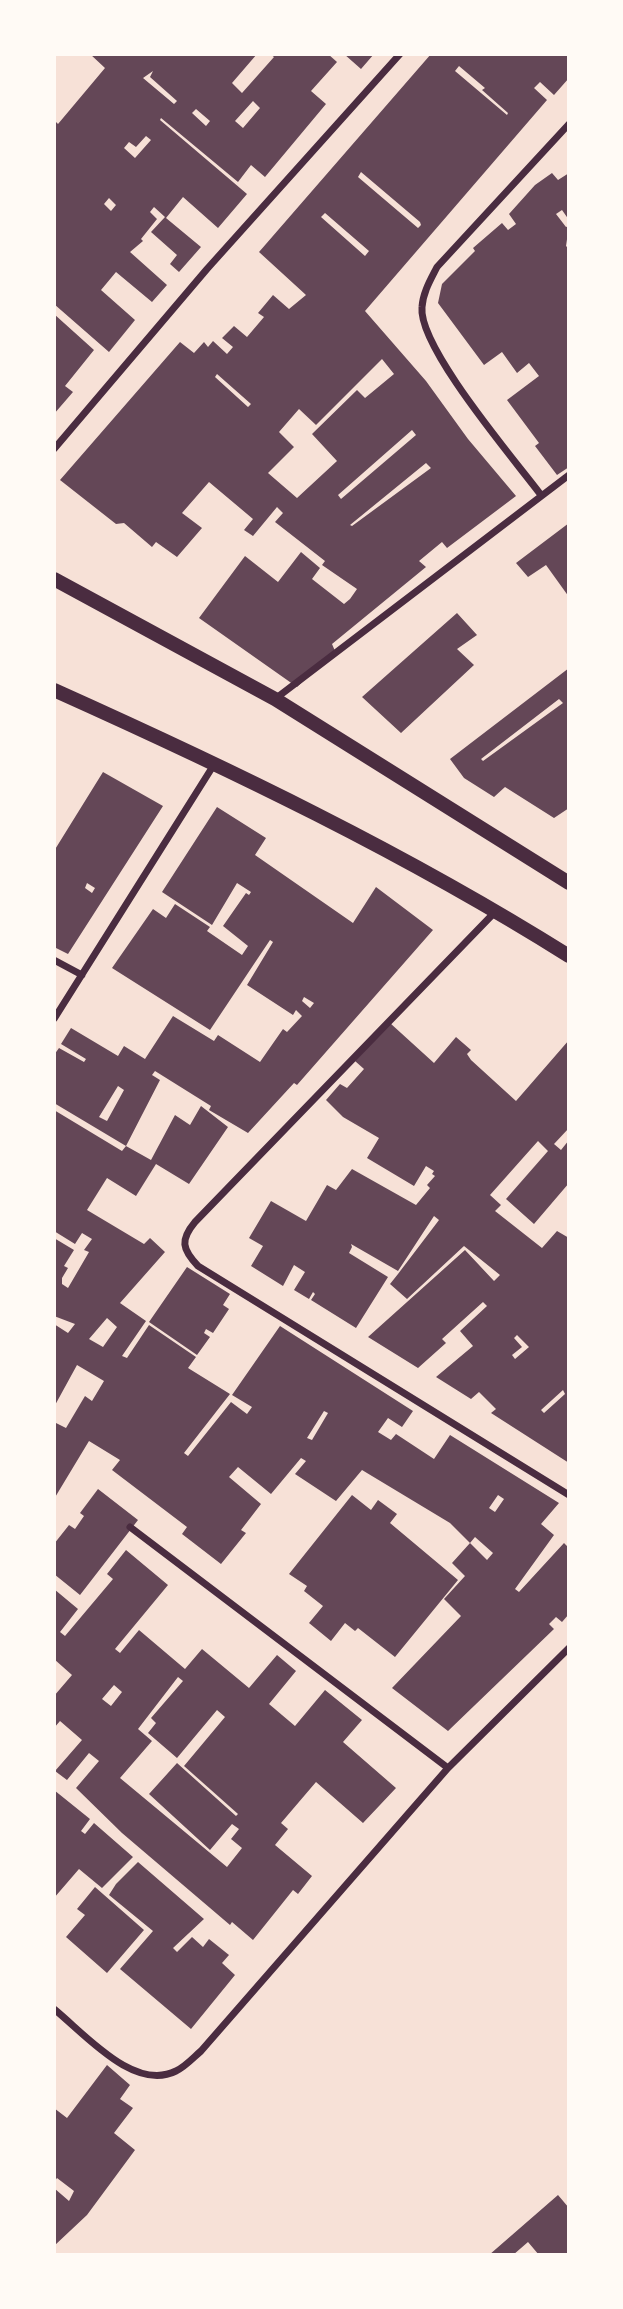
<!DOCTYPE html>
<html>
<head>
<meta charset="utf-8">
<style>
	body { margin:0 }
	#map { position:relative; width:623px; height:2309px; overflow:hidden; background:#f7e1d7; font-family:"Fira Sans Condensed",sans-serif }
	canvas { display:block }
	.frame { position:absolute; inset:0; border:56px solid #fffaf5; pointer-events:none }
</style>
</head>
<body>
<div id="map">
<canvas width="623" height="2309"></canvas>
<div class="frame"></div>
</div>
<script>
const context = document.querySelector('canvas').getContext('2d');
context.lineJoin = 'round';
function fillPath(path, color) {
  context.fillStyle = color;
  context.fill(path, 'evenodd');
}
function strokePath(path, color, width, dash) {
  context.strokeStyle = color;
  context.lineWidth = width;
  context.lineCap = dash ? 'butt' : 'round';
  context.setLineDash(dash || []);
  context.stroke(path);
}
fillPath(new Path2D(`
	M90,54h167l-25,29 10,10 32,-36 -4,-3h58l9,8 -26,29 15,13 -61,73 -14,-12 -13,17 -77,-64 -1,2 87,74 -29,34 -35,-31 -17,21 35,29 -22,25 -9,-8 7,-9 -26,-23 14,-15 -11,-10 -4,5 7,7 -16,20 2,2 -13,11 37,33 -15,17 -36,-30 -15,18 34,30 -26,32 -55,-48v-184l4,4 47,-56zM153,71l-3,6 27,24 -3,3 -31,-26zM253,101l7,7 -17,20 -8,-7zM196,109l14,12 -4,5 -14,-13zM146,136l5,4 -16,18 -11,-10 5,-6 7,5zM109,198l7,7 -5,6 -7,-7z
	M344,54h30l-13,15z
	M431,54h138v24l-15,17 -14,-13 -6,6 13,12 -182,211 61,70 42,58 48,57 -69,52 -5,-6 -23,19 7,6 -94,77 3,7 -38,36 -98,-69 46,-62 33,26 23,-30 19,16 -8,11 32,25 6,-5 7,-10 -35,-24 3,-4 -50,-39 8,-9 -6,-6 -24,29 -9,-6 9,-11 -44,-37 -27,31 20,15 -25,29 -21,-15 -4,5 -28,-24 -8,1 -56,-44 120,-138 14,11 10,-11 4,5 5,-6 14,13 6,-7 -11,-9 12,-12 13,11 17,-20 -6,-4 15,-18 16,14 17,-14 -47,-43zM459,66l26,22 -3,2 26,23 -1,2 -52,-44zM361,172l59,50 1,3 -3,3 -60,-51zM325,213l44,38 -4,5 -44,-39zM382,359l12,15 -29,24 -8,-8 -45,44 25,27 -40,37 -29,-25 26,-26 -15,-15 20,-23 17,16zM217,374l34,30 -3,3 -33,-30zM412,430l4,5 -75,64 -3,-4zM426,463l5,5 -79,58 -2,-1z
	M552,173l6,7 11,-7v47l-7,-10 -6,4 10,13 3,-1 -3,20 3,3v218l-12,8 -22,-29 4,-3 -32,-43 32,-24 -10,-13 -12,10 -15,-21 -18,13 -46,-62 4,-19 33,-33 -2,-3 29,-25 6,7 8,-6 -7,-10 26,-29z
	M54,314l40,36 -29,36 8,6 -19,22z
	M569,523v74l-23,-32 -18,12 -12,-14z
	M457,613l20,22 -20,14 17,16 -73,68 -39,-36z
	M569,668v140l-15,10 -49,-31 -11,10 -30,-19 -14,-19zM559,699l4,4 -80,58 -2,-2z
	M103,772l60,34 -95,148 -14,-7v-96zM87,883l8,5 -3,5 -7,-5z
	M217,807l49,31 -11,17 98,68 23,-36 57,43 -136,155 -3,-2 -46,50 -39,-23 2,-4 -56,-35 -3,4 8,5 -34,66 -72,-43v-48l5,-7 25,14 2,-3 -25,-15 10,-16 47,28 6,-10 21,13 28,-43 41,25 4,-6 42,27 23,-33 4,3 15,-16 -6,-6 -3,5 -46,-30 26,-43 -3,-2 -60,90 -98,-62 41,-59 13,9 9,-14 35,23 -3,4 35,24 6,-9 -25,-20 23,-33 3,2 2,-3 -14,-9 -25,42 -50,-33zM304,997l10,6 -4,5 -8,-7zM118,1086l6,4 -17,31 -8,-4z
	M390,1023l44,40 22,-26 15,13 -4,4 4,6 45,41 53,-61v88l-15,16 7,6 8,-10v43l-35,41 -28,-25 42,-48 -10,-10 -48,54 11,10 -6,6 47,37 15,-17 12,7v225l-78,-50 5,-4 -17,-17 -8,7 -35,-22 37,-31 -13,-15 27,-25 -4,-4 -41,37 4,4 -28,25 -50,-31 97,-87 29,31 6,-6 -36,-29 -57,53 -17,-15 8,-10 3,-4 38,-50 -5,-4 -36,55 -47,-27 1,3 -3,6 39,24 -32,51 -45,-28 4,-6 -2,-2 -4,7 -15,-9 11,-18 -11,-7 -11,21 -32,-20 12,-20 -14,-8 22,-37 35,20 21,-36 9,5 16,-21 64,36 14,-17 -3,-3 8,-9 -3,-2 2,-3 -8,-5 -12,20 -47,-28 12,-20 -36,-21 -17,-17 14,-16 7,4 17,-19 -9,-8zM517,1335l12,12 -14,12 -3,-4 10,-8 -8,-9zM563,1390l2,4 -21,19 -3,-3z
	M201,1106l27,21 -39,57 -33,-20 -20,32 -29,-18 -20,32 57,34 6,-6 15,14 -45,51 26,18 -24,35 5,2 22,-33 47,32 -8,11 42,26 -46,59 4,3 43,-54 16,12 5,-7 -20,-12 48,-69 133,85 -11,16 -14,-9 -10,14 13,8 5,-6 38,25 16,-24 109,68 -18,21 13,11 -39,54 4,3 45,-49 5,5v66l-7,8 -6,-5 -7,7 5,5 -106,102 -56,-43 69,-72 -17,-17 21,-23 -13,-13 18,-20 17,17 6,-7 -18,-16 -5,6 -20,-20 -88,-53 -26,31 -41,-27 11,-13 -5,-3 -30,36 -33,-27 -9,10 32,27 -20,26 5,3 -25,31 -39,-30 5,-7 -75,-57 8,-10 -31,-19 -35,58v-77l12,6 19,-32 7,5 12,-20 -27,-16 -23,42v-83l14,9 7,-9 -21,-8v-78l20,12 -10,16 4,2 -6,10v6l6,4 21,-36 -5,-2 8,-11 -10,-6 -7,11 -21,-13v-121l68,41 4,-5 25,14 24,-45 15,10zM107,1318l10,9 -14,20 -14,-8zM324,1411l4,2 -16,27 -5,-2zM498,1495l6,4 -9,13 -6,-4z
	M187,1267l43,27 -7,11 6,4 -16,24 -7,-4 -2,4 6,4 -13,18 -48,-33z
	M98,1489l40,31 -58,75 -26,-21v-30l15,-19 6,4 9,-13 -4,-3z
	M352,1495l19,15 7,-10 19,14 -7,9 68,57 -63,77 -37,-29 -3,3 -10,-8 -14,18 -22,-18 14,-17 -19,-15 3,-5 -18,-12z
	M126,1550l42,35 -53,64 5,4 19,-23 46,39 17,-20 47,39 28,-33 19,16 -27,33 26,22 30,-36 37,30 -19,22 53,46 -33,35 -47,-41 -35,41 7,6 -13,16 37,31 -14,18 -5,-4 -40,50 -21,-18 -2,3 -108,-92 -46,-45 23,-27 -10,-8 -22,27 -12,-9 27,-31 -22,-19 -6,7v-32l18,-21 -18,-16v-70l24,20 -18,23 5,4 48,-57 -6,-5zM178,1677l5,4 -32,37 5,5 -8,10 29,25 40,-48 8,7 -41,49 54,48 -2,2 -59,-53 -28,31 61,56 22,-26 7,5 -8,10 11,9 -15,19 -107,-89 32,-37 -14,-12zM114,1685l8,7 -11,14 -9,-7z
	M54,1790l36,29 -9,12 4,3 9,-11 39,34 -31,31 -23,-19 -25,29z
	M138,1862l66,57 -31,29 4,4 15,-15 11,10 6,-8 20,16 -7,8 13,12 -44,54 -71,-60 33,-38 -44,-36 7,-11z
	M95,1887l49,43 -37,43 -41,-36 19,-22 -8,-6z
	M107,2065l23,20 -10,14 13,9 -19,25 21,17 -48,65 -33,31v-58l15,13 5,-10 -17,-13 -3,4v-74l13,10z
	M558,2195l11,13v47h-30l-11,-13 -15,13h-24z`), '#644757');
strokePath(new Path2D(`
	M54,449l153,-180 193,-215
	M541,495c-27,-36 -123,-148 -119,-188 1,-15 9,-28 15,-40l132,-143
	M275,699l294,-224
	M495,912l-300,310c-15,18 -13,27 3,44l371,229
	M54,960l28,15
	M54,1019l161,-256
	M130,1527l318,241
	M54,2009c31,25 80,83 122,62 9,-4 17,-13 25,-20l247,-283 121,-120`), '#4a2c40', 7);
strokePath(new Path2D(`
	M54,579l221,120 294,184
	M54,690c176,79 351,163 515,266`), '#4a2c40', 14);
</script>
</body>
</html>
